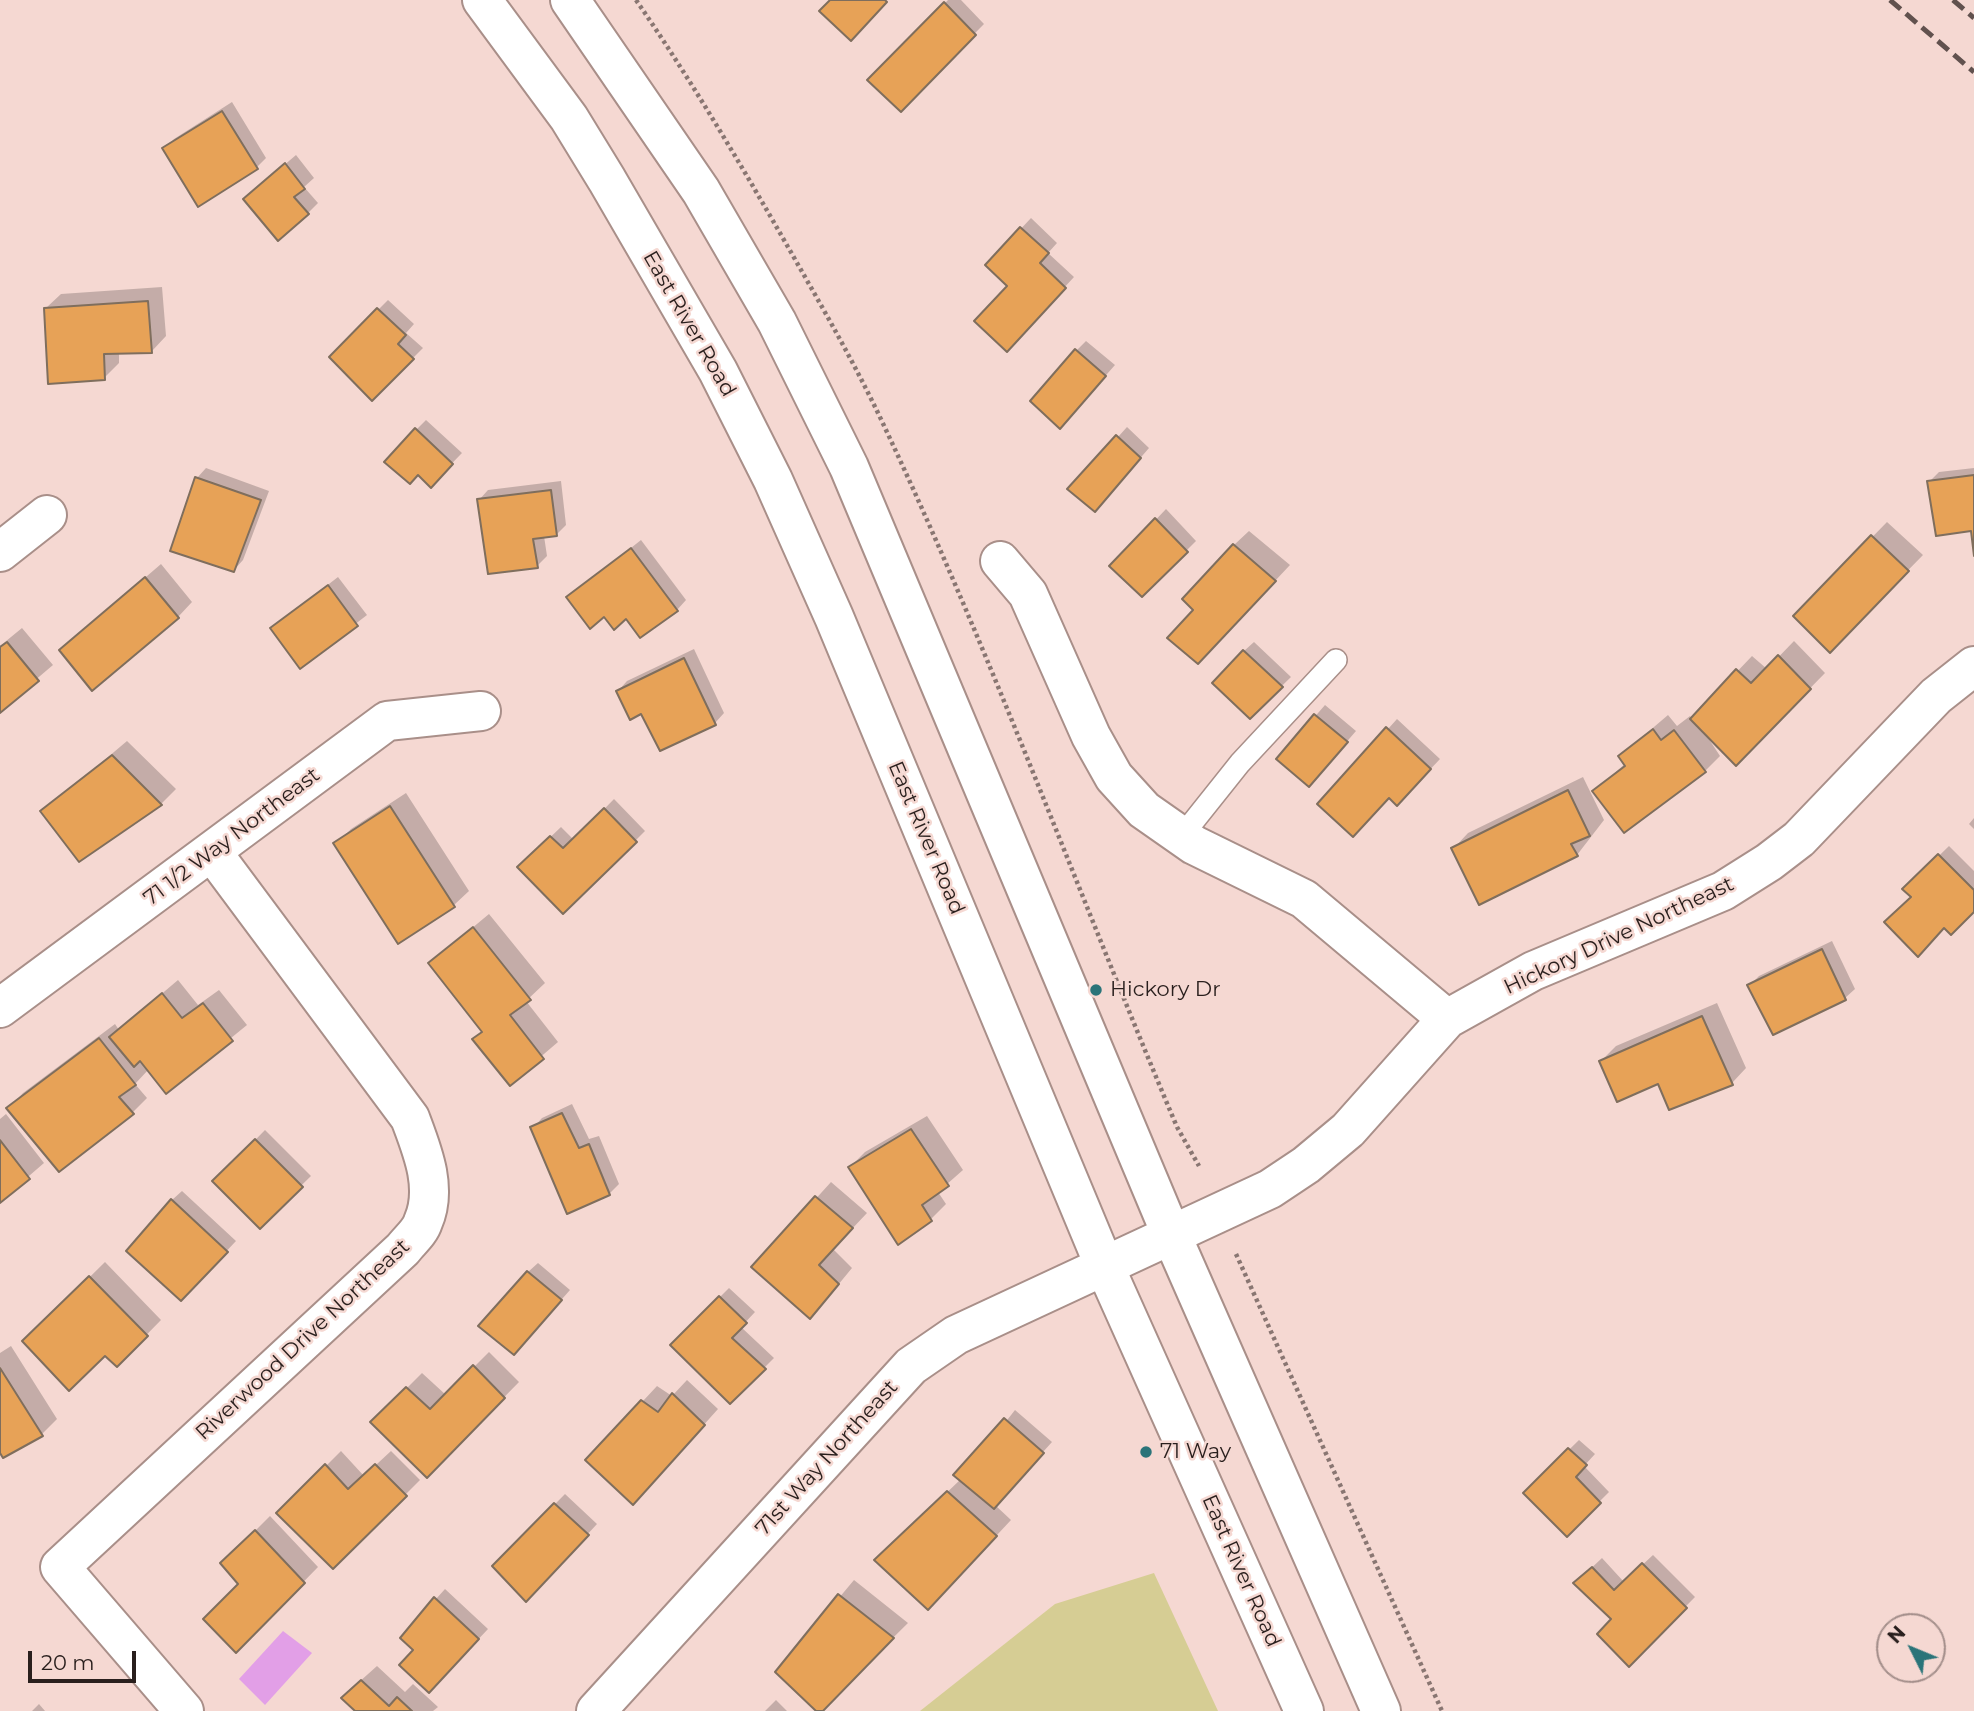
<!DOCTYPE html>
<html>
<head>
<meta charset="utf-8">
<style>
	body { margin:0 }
	#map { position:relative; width:1974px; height:1711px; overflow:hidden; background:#f5d8d2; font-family:Montserrat,sans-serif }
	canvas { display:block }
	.north { position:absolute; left:1876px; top:1613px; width:70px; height:70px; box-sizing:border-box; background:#f5d8d2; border:2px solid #a38e8a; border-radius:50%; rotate:313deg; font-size:19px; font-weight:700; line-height:28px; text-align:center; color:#291f1d }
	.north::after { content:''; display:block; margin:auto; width:24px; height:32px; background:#2a7479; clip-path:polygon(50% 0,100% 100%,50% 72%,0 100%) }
	.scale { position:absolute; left:28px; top:1651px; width:108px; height:32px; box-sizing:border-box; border:4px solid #291f1d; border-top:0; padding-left:9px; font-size:21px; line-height:24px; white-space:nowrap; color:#291f1d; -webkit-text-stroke:5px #f5d8d2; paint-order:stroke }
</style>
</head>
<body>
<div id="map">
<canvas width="1974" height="1711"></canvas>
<div class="north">N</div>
<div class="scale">20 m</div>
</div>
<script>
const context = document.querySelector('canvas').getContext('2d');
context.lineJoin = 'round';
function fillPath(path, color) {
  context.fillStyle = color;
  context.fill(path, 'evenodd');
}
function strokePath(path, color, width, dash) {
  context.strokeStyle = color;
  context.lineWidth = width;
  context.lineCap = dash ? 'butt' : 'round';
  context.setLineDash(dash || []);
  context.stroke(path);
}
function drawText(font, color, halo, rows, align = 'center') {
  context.font = font + ' Montserrat,sans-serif';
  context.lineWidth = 5;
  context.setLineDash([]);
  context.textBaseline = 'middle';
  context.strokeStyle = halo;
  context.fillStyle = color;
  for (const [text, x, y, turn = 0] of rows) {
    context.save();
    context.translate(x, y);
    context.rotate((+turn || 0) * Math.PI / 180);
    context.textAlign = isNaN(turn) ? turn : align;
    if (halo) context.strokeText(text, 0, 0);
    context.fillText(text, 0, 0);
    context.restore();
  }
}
fillPath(new Path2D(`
	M1154,1573l64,138h-298l135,-107z`), '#d6cd94');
fillPath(new Path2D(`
	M283,1631l29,22 -47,52 -26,-26z`), '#e29fe7');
fillPath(new Path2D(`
	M948,0h13l23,24 -84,85 -30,-29z
	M232,102l34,56 -10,10 -92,-19 10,-10z
	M296,155l18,23 -10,9 14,16 -10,10 -53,-23z
	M1031,218l26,25 -9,10 26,24 -58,63 -7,-54 -22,-21z
	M162,287l4,49 -14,15 -33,1v11l-15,15 -58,-70 15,-14z
	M388,300l26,24 -8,9 17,15 -51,51 -41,-42z
	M1086,341l29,24 -46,52 7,-66z
	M426,420l36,33 -31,32 -15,-55z
	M1127,427l22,21 -45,52 14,-63z
	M206,468l63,23 -26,69 -9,10 -37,-92z
	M1974,468v74l-2,-13 -43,-47 10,-10z
	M561,481l5,44 -9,9 -13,2 3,20 -10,10 -58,-66 9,-10z
	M1166,509l30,32 -54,54 -30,-29z
	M1887,522l36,33 -93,95 -35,-34z
	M1249,531l41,34 -77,82 -17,-37 38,-65z
	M641,540l45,60 -9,10 -50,7 -23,-2 -36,-17z
	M161,564l31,38 -14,15 -117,33z
	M338,577l29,38 -66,51 -29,-38z
	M22,628l31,37 -53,45v-64z
	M1794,641l31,32 -89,91 -33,-34 17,26 -15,15 -111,20 32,-28 -6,-7 48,-41 9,11 13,-10 2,3 60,-63 15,13z
	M1254,642l37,35 -41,40 -6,-66z
	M694,649l30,64 -9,10 -74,-11 -23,-21 9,-10z
	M1325,705l31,26 -38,44 -40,-16z
	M1397,719l43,40 -33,35 -19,-65z
	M127,741l49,48 -15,15 -82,56 -36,-48z
	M1583,777l21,43 -27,35 -123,-7 14,-15z
	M406,793l63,98 -15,14 -55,37 -63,-98 15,-15z
	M614,799l31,32 -81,81 -45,-45 42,-40 13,13z
	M1974,818v11l-5,-5z
	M1949,846l25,25v38l-30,17 -39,-37z
	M489,914l56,69 -19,18 32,41 -48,41 -35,-44 8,-9 -53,-67z
	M1832,941l23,48 -10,9 -96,-12 10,-10z
	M178,980l20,25 21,-15 28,35 -81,66 -17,-22 -14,15 12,14 -15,15 -123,-5 14,-15 92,-69 4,6z
	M1717,1003l29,65 -14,15 -73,-1 -58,-21 15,-15z
	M572,1104l17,35 10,-3 20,48 -10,10 -76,-66 9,-10z
	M6,1114l38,49 -44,38v-82z
	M927,1116l36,54 -25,22 8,12 -15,15 -33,23 -48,-75 15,-15z
	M265,1130l46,46 -51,50 -45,-45z
	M831,1182l36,31 -34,36 19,19 -28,34 -70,-35z
	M182,1191l54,50 -45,48 -19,-89z
	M105,1262l56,58 -44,45 -12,-11 -80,-13z
	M538,1263l32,27 -47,53 5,-71z
	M729,1288l26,24 -14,15 33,31 -44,44 -58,-57z
	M11,1346l46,73 -15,15 -42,16v-97z
	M489,1352l30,30 -92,94 -54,-54 49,-49 24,22z
	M687,1380l31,29 -70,78 -60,-27 69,-74 15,10z
	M1015,1410l37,32 -57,63 16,15 -68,73 -51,-48 69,-66z
	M1579,1440l16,14 -11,12 25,26 -42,42 -42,-41z
	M341,1451l23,25 27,-25 29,29 -87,87 -54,-54z
	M565,1494l32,30 -61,66 -42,-24z
	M270,1516l48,51 -82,84 5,-67 -18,-21z
	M1653,1555l42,42 -66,67 -15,-45 -29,-45 17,-16 22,24z
	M854,1580l54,43 -89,88 -42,-39z
	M445,1589l43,40 -49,52 -23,-31 20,-51z
	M377,1666l28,26 8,-8 25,23 -5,4h-76l1,-28z
	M776,1700l11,11h-22z
	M39,1704l6,7h-13z`), '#0003');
const building = new Path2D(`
	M830,0h55l2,2 -36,39 -32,-30z
	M944,2l32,33 -75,77 -34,-32z
	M222,111l36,58 -60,38 -36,-59z
	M285,163l20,26 -11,8 15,17 -31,27 -35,-42z
	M1020,227l29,26 -9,10 26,25 -59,64 -33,-31 33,-35 -22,-21z
	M148,301l4,52 -48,1 1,26 -57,4 -4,-76z
	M377,308l29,27 -8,9 16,15 -42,42 -43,-44z
	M1075,349l31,27 -46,53 -30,-28z
	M415,428l38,36 -22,24 -13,-13 -8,9 -26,-22z
	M1116,435l25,23 -46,54 -28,-23z
	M1974,475v81l-3,-25 -35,5 -9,-55z
	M195,477l66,23 -27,72 -64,-21z
	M551,490l6,46 -24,3 5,29 -50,6 -11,-75z
	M1155,518l33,34 -46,45 -33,-31z
	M1871,535l38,36 -79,82 -37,-37z
	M1233,544l43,37 -78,83 -31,-26 26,-28 -11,-11z
	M631,548l47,63 -38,27 -14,-19 -12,11 -10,-13 -14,12 -24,-32z
	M145,577l34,41 -87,73 -33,-41z
	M328,585l30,41 -58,43 -30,-41z
	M7,642l32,39 -39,32v-66z
	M1243,650l40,37 -33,32 -38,-36z
	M1778,655l33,34 -75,77 -46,-47 46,-50 15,14z
	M684,658l32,67 -56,26 -19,-37 -11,6 -14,-29z
	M1314,714l34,28 -39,45 -33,-28z
	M1386,727l45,42 -34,37 -8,-8 -36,39 -36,-33z
	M1653,729l8,11 13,-10 32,42 -82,61 -32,-42 33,-25 -7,-10z
	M112,755l50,50 -83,57 -39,-51z
	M1568,790l22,46 -19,8 7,12 -99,49 -28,-57z
	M390,806l65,101 -57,37 -65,-101z
	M604,808l33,34 -74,72 -46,-47 33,-31 13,12z
	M1938,854l36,36v22l-23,23 -7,-7 -26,29 -34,-35 27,-25 -9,-8z
	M473,927l58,73 -21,15 34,44 -34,27 -38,-47 10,-7 -54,-69z
	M1822,949l24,51 -73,35 -26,-50z
	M162,993l20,25 21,-15 30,38 -67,53 -26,-33 -6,6 -25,-30z
	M1702,1016l31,69 -64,25 -11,-26 -41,18 -18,-41z
	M99,1038l37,47 -17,12 15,17 -75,58 -53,-64z
	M562,1113l17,35 10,-4 21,51 -43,19 -37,-87z
	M911,1129l38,57 -27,19 10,16 -34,24 -50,-78z
	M255,1139l48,48 -43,42 -48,-48z
	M0,1140l30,39 -30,24z
	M815,1196l38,32 -34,37 20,19 -29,35 -59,-52z
	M171,1199l57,53 -47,49 -55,-50z
	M527,1271l35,29 -48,55 -36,-29z
	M89,1276l59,60 -31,31 -12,-11 -36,35 -47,-50z
	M719,1296l28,27 -15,15 34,31 -36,35 -60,-59z
	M473,1365l32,33 -78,80 -57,-56 36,-35 24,22z
	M0,1368l43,68 -40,22 -3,-5z
	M672,1393l33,32 -72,80 -48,-45 56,-60 17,12z
	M1004,1418l40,35 -50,56 -41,-34z
	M1568,1448l19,17 -11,12 25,26 -34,34 -44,-44z
	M325,1464l23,25 27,-25 32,32 -74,73 -57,-56z
	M947,1491l50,45 -69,74 -54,-50z
	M554,1503l35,32 -63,67 -34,-36z
	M255,1530l50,53 -69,70 -33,-34 35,-35 -18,-21z
	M1642,1563l45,45 -58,59 -32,-33 14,-15 -38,-36 19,-16 22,23z
	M838,1594l56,44 -71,73h-7l-41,-39z
	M434,1597l45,42 -50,54 -30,-28 14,-15 -13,-12z
	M361,1680l28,26 8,-9 15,14h-57l-14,-13z`);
fillPath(building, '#e7a257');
strokePath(building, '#7f6e5d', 2);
const service = new Path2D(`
	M1181,837l59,-74 96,-103`);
const minor = new Path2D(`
	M0,552l47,-37
	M1000,561l28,33 63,142 23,41 30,33 50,35 110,54 143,120
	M0,1008l387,-287 94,-10
	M184,1711l-124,-144 343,-318c6,-8 17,-17 20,-27 15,-34 -1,-72 -13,-104l-198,-266
	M596,1711l315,-345 45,-31 314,-146 36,-24 42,-35 99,-111 86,-48 190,-80 46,-29 30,-23 137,-143 38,-30`);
const secondary = new Path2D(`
	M482,0l87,118 38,62 111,191 55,109 61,137 270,648 200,446
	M570,0l131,191 76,131 72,145 322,767 210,477`);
strokePath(service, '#a98f89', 24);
strokePath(minor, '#a98f89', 42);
strokePath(secondary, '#a98f89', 42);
strokePath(new Path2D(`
	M636,0c55,80 104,163 152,247 34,60 69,120 98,183 107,228 193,465 291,697l22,39
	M1236,1254l206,457`), '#897672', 4.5, [3.5, 3.5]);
strokePath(service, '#fff', 21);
strokePath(minor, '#fff', 38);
strokePath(secondary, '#fff', 38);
strokePath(new Path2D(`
	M1890,0l84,72
	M1953,0l21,18`), '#61514e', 5, [14, 7]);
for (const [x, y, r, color] of [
	[1096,990,7,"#2a7479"],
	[1146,1452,7,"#2a7479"]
]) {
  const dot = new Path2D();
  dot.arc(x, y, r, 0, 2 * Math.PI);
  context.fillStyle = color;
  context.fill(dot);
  strokePath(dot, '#f5d8d2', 2.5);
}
drawText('21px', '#291f1d', '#f5d8d2', [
	["East River Road",689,324,60],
	["71 1/2 Way Northeast",232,837,-37],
	["East River Road",926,838,67],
	["Hickory Drive Northeast",1619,936,-25],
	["Riverwood Drive Northeast",303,1340,-43],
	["71st Way Northeast",827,1458,-48],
	["East River Road",1241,1571,66]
]);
drawText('21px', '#291f1d', '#f5d8d2', [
	["Hickory Dr",1110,990],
	["71 Way",1160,1452]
], 'left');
</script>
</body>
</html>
